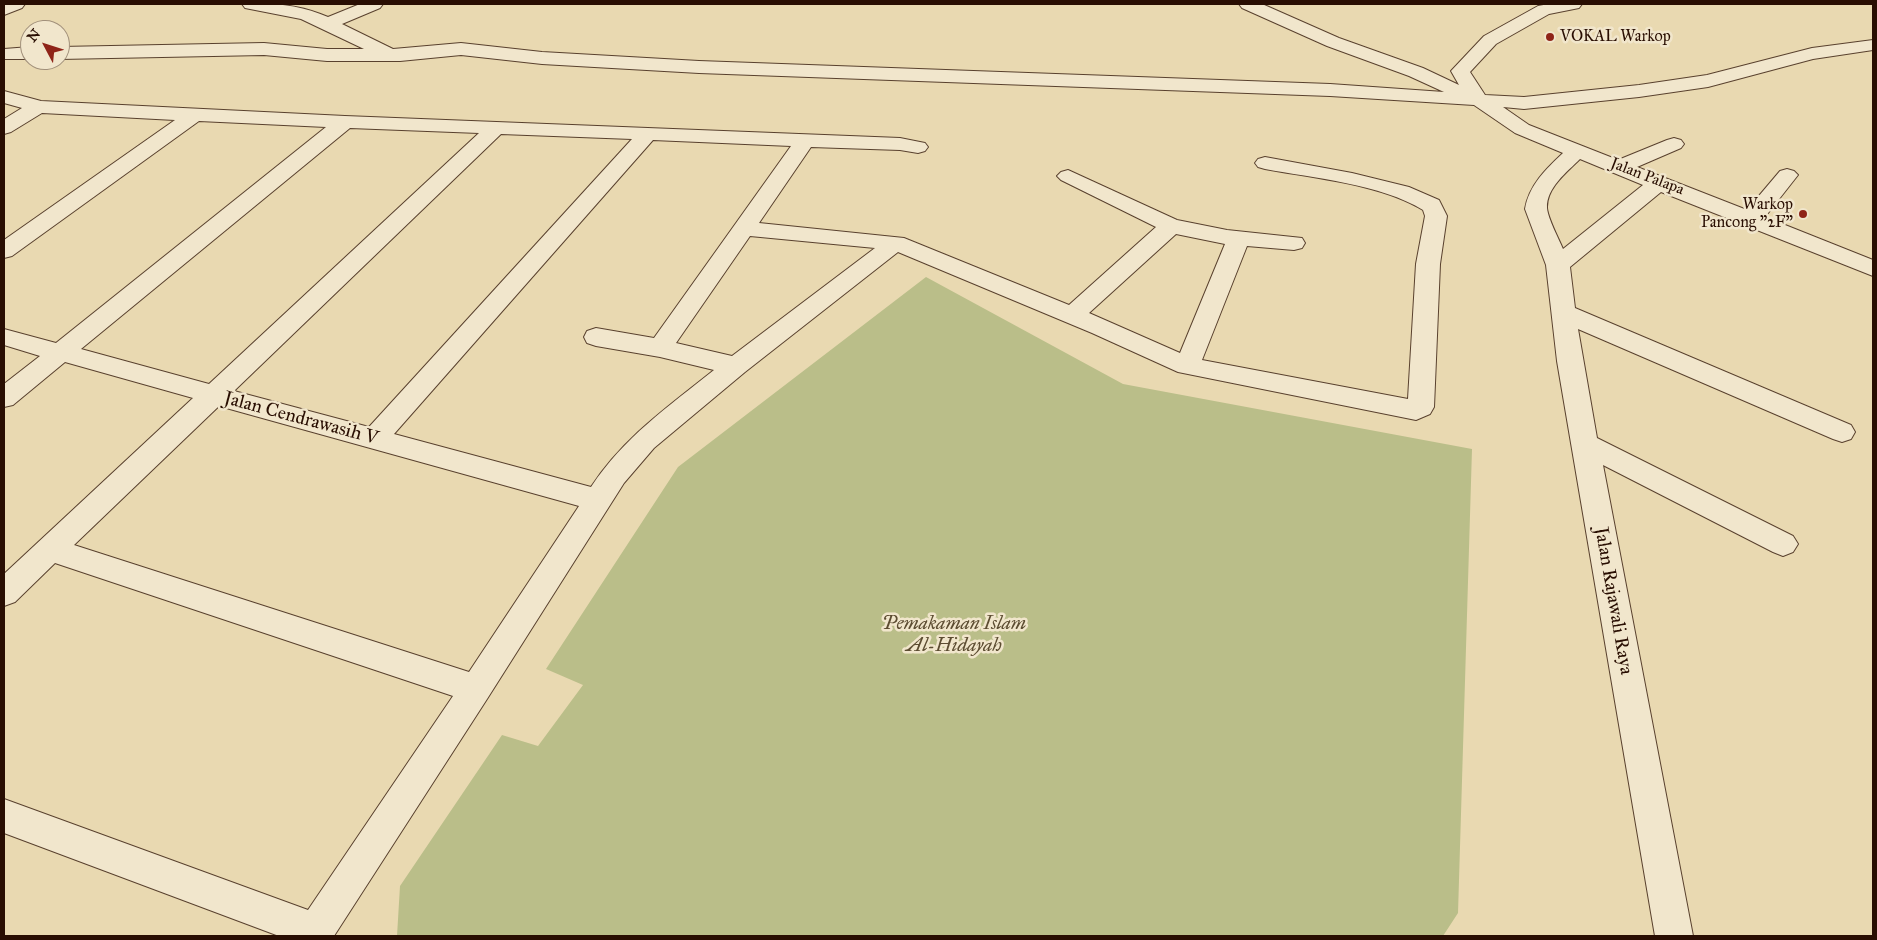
<!DOCTYPE html>
<html>
<head>
<meta charset="utf-8">
<style>
	body { margin:0 }
	#map { position:relative; width:1877px; height:940px; overflow:hidden; background:#e9d9b1; font-family:"IM FELL Great Primer",serif }
	canvas { display:block }
	.frame { position:absolute; inset:0; border:5px solid #290e02; pointer-events:none }
	.north { position:absolute; left:20px; top:20px; width:50px; height:50px; box-sizing:border-box; background:#f1e6cc; border:1px solid #a1907b; border-radius:50%; rotate:310deg; font-size:14px; font-weight:700; line-height:20px; text-align:center; color:#290e02 }
	.north::after { content:''; display:block; margin:auto; width:18px; height:22px; background:#8f2418; clip-path:polygon(50% 0,100% 100%,50% 72%,0 100%) }
</style>
</head>
<body>
<div id="map">
<canvas width="1877" height="940"></canvas>
<div class="frame"></div>
<div class="north">N</div>
</div>
<script>
const context = document.querySelector('canvas').getContext('2d');
context.lineJoin = 'round';
function fillPath(path, color) {
  context.fillStyle = color;
  context.fill(path, 'evenodd');
}
function strokePath(path, color, width, dash) {
  context.strokeStyle = color;
  context.lineWidth = width;
  context.lineCap = dash ? 'butt' : 'round';
  context.setLineDash(dash || []);
  context.stroke(path);
}
function drawText(font, color, halo, rows, align = 'center') {
  context.font = font + ' "IM FELL Great Primer",serif';
  context.lineWidth = 5;
  context.setLineDash([]);
  context.textBaseline = 'middle';
  context.strokeStyle = halo;
  context.fillStyle = color;
  for (const [text, x, y, turn = 0] of rows) {
    context.save();
    context.translate(x, y);
    context.rotate((+turn || 0) * Math.PI / 180);
    context.textAlign = isNaN(turn) ? turn : align;
    if (halo) context.strokeText(text, 0, 0);
    context.fillText(text, 0, 0);
    context.restore();
  }
}
fillPath(new Path2D(`
	M926,277l197,107 349,65 -14,464 -15,23h-1046l3,-50 102,-151 36,11 45,-61 -37,-16 132,-202z`), '#babe89');
const minor = new Path2D(`
	M4,4h21l-3,4 -18,7z
	M242,4c29,-2 59,1 86,13l32,-13h23l-3,4 -38,16 51,25 68,-6 81,9 157,9 631,23 114,8 -35,-16 -82,-30 -85,-38 -3,-4h23l77,34 84,30 36,17 -8,-14 33,-35 54,-30 11,-2h33l-3,4 -30,6 -53,30 -26,28 15,23 39,2 115,-12 68,-10 105,-27 61,-8v10l-60,9 -105,28 -69,10 -115,12 -21,-2 26,18 89,35 49,-20 7,-2 7,2 3,4 -3,4 -44,19 110,43 33,-39 7,-2 7,2 4,4 -33,42 108,43v16l-212,-84 -91,75 5,41 276,117 4,7 -4,7 -9,3 -9,-3 -255,-110 19,109 196,98 5,8 -5,8 -10,4 -10,-4 -170,-87 90,471h-38l-98,-575 -11,-96 -21,-56c4,-24 21,-40 38,-56l-48,-20 -41,-28 -144,-9 -631,-23 -157,-9 -81,-9 -61,6h-73l-63,-6 -204,4v-12l204,-4 63,6h37l-63,-30 -56,-11zM1580,159l63,26 -80,64c-4,-10 -15,-30 -16,-41 -1,-20 20,-36 33,-49z
	M30,47v12h-26v-10z
	M4,91l37,10 304,15 555,22 25,5 3,4 -3,4 -7,2 -18,-3 -89,-3 -52,76 145,15 165,67 87,-78 -95,-47 -4,-4 4,-4 7,-2 109,50 50,10 75,8 3,5 -3,5 -8,2 -47,-4 -45,114 206,39 8,-135 9,-48 -2,-6c-42,-26 -110,-32 -158,-41l-7,-2 -3,-4 3,-4 7,-2 87,16 57,14 30,13 8,16 -7,48 -6,143 -4,7 -14,6 -238,-48 -86,-39 -194,-81 -153,120 -91,76 -30,35 -137,216 -153,237h-55l-275,-103v-34l304,111 145,-214 -398,-133 -40,39 -11,4v-32l189,-176 -128,-36 -52,43 -9,2v-23l36,-28 -36,-11v-16l52,14 270,-216 -127,-6 -187,135 -8,2v-18l171,-120 -133,-7 -31,19 -7,2v-15l18,-11 -18,-5zM350,128l129,5 -270,251 -128,-35zM501,134l131,5 -263,288 -135,-36zM653,140l138,6 -137,192 -58,-10 -9,3 -3,6 3,6 9,3 64,11 54,13c-46,37 -90,67 -123,117l-197,-53zM1176,234l49,10 -45,109 -91,-40zM750,236l125,12 -143,108 -56,-13zM219,406l360,100 -110,166 -395,-127z`);
strokePath(minor, '#59412e', 2);
fillPath(minor, '#f1e6cc');
for (const [x, y, r, color] of [
	[1550,37,5,"#8f2418"],
	[1803,214,5,"#8f2418"]
]) {
  const dot = new Path2D();
  dot.arc(x, y, r, 0, 2 * Math.PI);
  context.fillStyle = color;
  context.fill(dot);
  strokePath(dot, '#f1e6cc', 2);
}
drawText('16px', '#290e02', '#f1e6cc', [
	["VOKAL Warkop",1560,37],
	["Warkop",1793,205,"right"],
	["Pancong \"2F\"",1793,223,"right"]
], 'left');
drawText('16px', '#290e02', '#f1e6cc', [
	["Jalan Palapa",1647,177,21]
]);
drawText('19px', '#290e02', '#f1e6cc', [
	["Jalan Cendrawasih V",301,419,15],
	["Jalan Rajawali Raya",1613,601,80]
]);
drawText('italic 19px', '#5c4c31', '#f1e6cc', [
	["Pemakaman Islam",954,624],
	["Al-Hidayah",954,646]
]);
</script>
</body>
</html>
